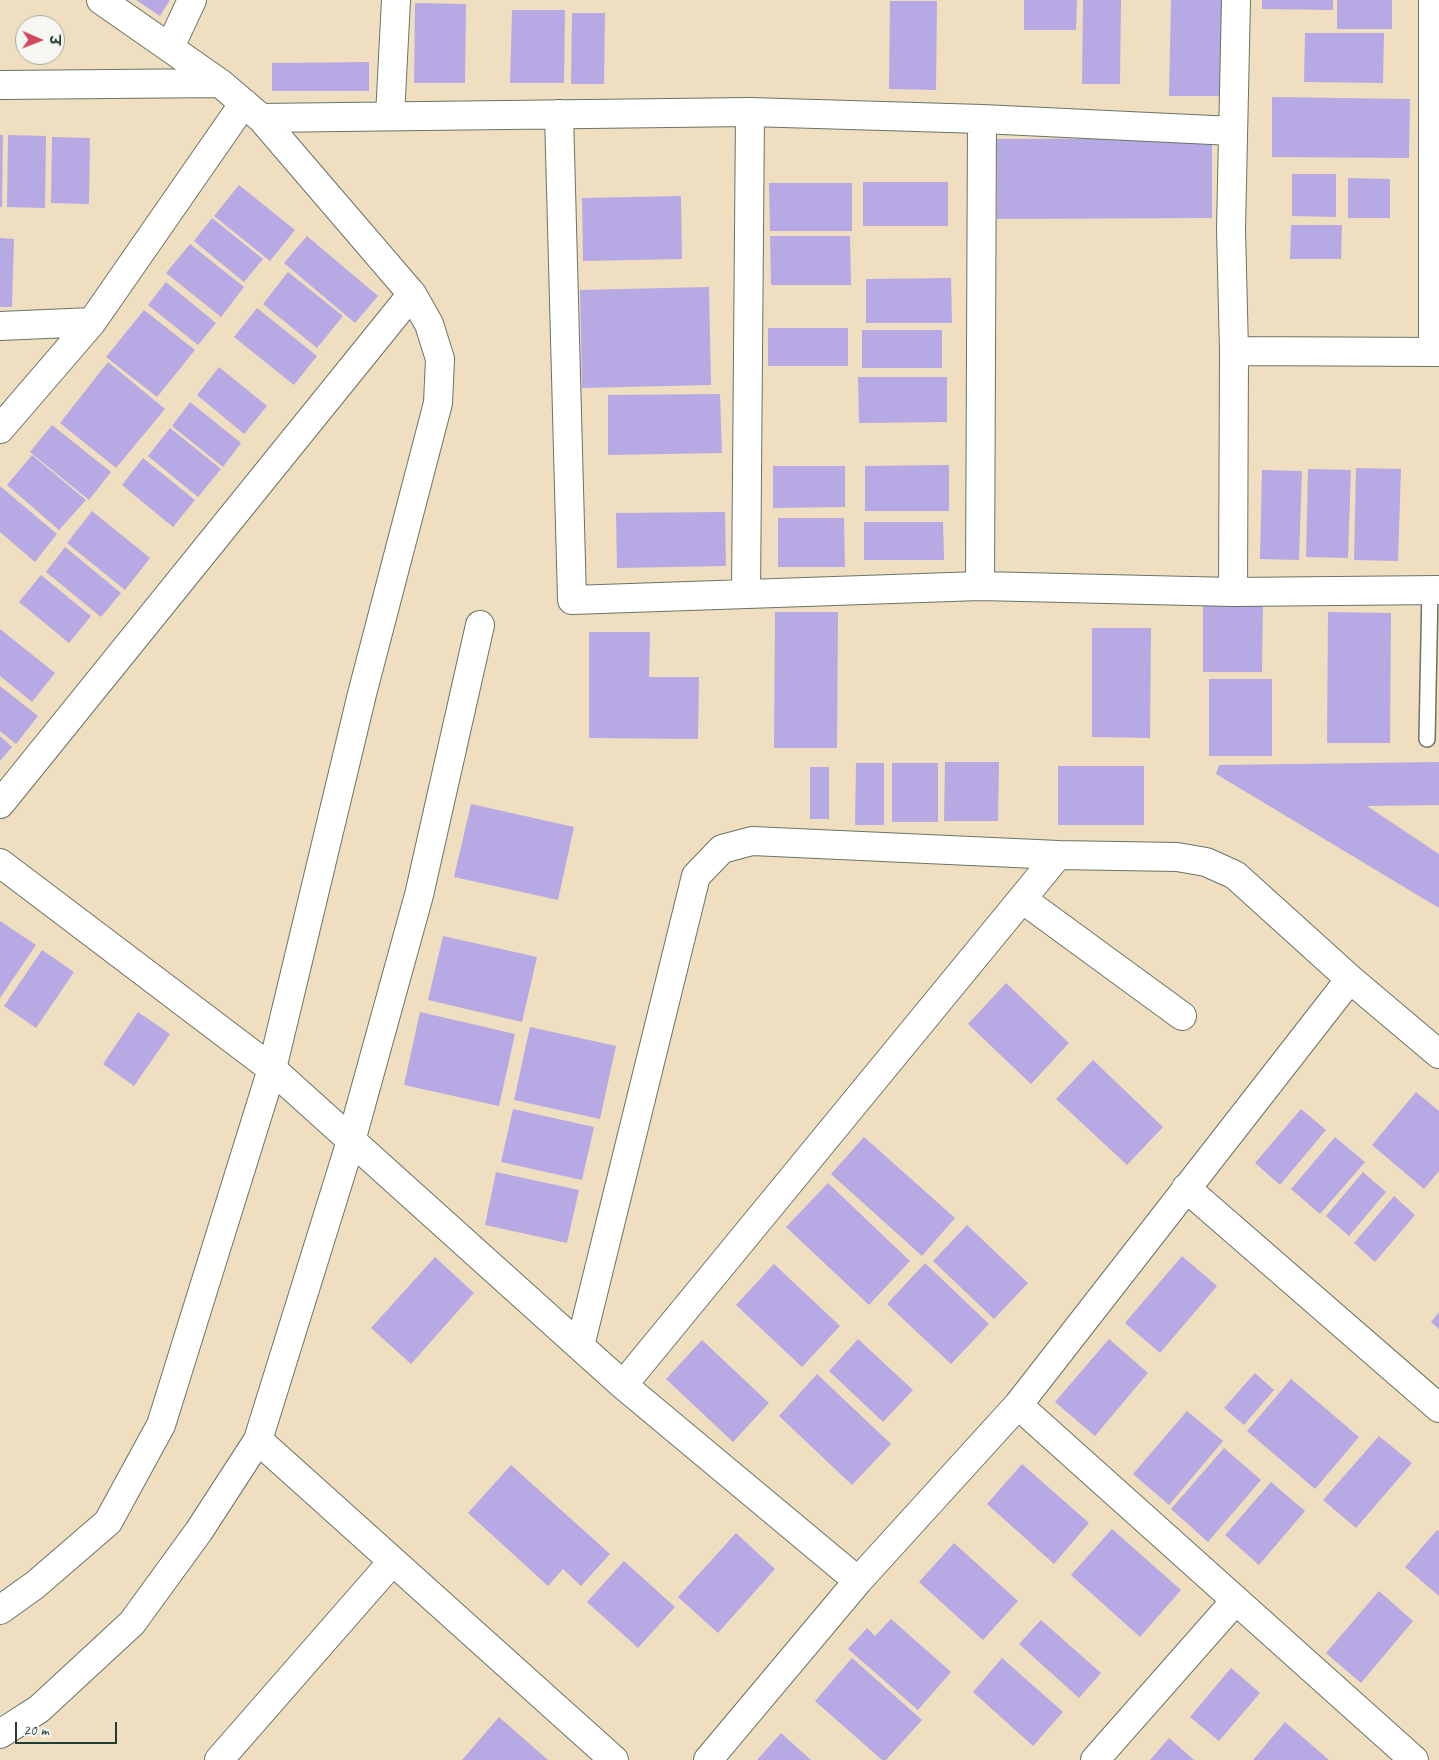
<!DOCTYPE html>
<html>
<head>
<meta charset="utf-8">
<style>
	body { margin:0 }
	#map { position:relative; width:1439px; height:1760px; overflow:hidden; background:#f0dec0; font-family:Caveat,"Playpen Sans Deva",sans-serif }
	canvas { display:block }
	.north { position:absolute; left:15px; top:15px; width:50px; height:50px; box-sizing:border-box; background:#f6f6f2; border:1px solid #a0aca6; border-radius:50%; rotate:91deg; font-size:14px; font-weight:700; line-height:20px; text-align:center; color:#1f3d34 }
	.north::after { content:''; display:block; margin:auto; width:18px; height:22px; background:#d1495b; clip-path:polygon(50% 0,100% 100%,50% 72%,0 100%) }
	.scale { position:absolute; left:15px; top:1722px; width:102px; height:22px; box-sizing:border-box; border:2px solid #1f3d34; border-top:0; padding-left:6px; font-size:15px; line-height:18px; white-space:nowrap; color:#1f3d34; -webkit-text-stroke:4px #f6f6f2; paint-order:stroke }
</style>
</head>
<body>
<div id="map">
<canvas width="1439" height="1760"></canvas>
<div class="north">उ</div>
<div class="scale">20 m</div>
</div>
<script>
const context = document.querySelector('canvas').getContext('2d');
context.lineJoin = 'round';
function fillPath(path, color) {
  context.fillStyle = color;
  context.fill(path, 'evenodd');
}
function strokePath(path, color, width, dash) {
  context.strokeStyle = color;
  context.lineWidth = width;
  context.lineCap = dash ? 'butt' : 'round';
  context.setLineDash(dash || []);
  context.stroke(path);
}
fillPath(new Path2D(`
	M136,0h34l-10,16z
	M1024,0h53l-1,30h-52z
	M1083,0h38l-1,84h-38z
	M1171,0h51l-1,96h-52z
	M1262,0h71v10l-71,-1z
	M1337,0h55v29h-55z
	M890,1h47l-1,89 -47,-1z
	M415,3l51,1 -1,79h-51z
	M512,10h53l-1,73h-54z
	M572,13h33l-1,71h-33z
	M1305,33h79l-1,50 -79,-1z
	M369,62v29h-97v-28z
	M1272,97l138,2 -1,59 -137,-1z
	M0,135h3l-1,72h-2z
	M8,135l38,1 -1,72 -38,-1z
	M52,137l38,1 -1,66 -38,-1z
	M1212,138v80l-215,1v-80z
	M1292,174h44v43l-44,-1z
	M1348,178l42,1v39h-42z
	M863,182h85v44h-85z
	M769,183h83v48h-82z
	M239,185l56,45 -25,31 -56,-45z
	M681,196l1,63 -99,2 -1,-63z
	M212,218l51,41 -19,23 -50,-41z
	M1291,225h51l-1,34h-51z
	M307,236l71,60 -23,27 -71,-60z
	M770,236h80l1,49h-80z
	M0,238l14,1 -2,68h-12z
	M190,244l54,43 -23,30 -55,-44z
	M288,272l55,44 -26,32 -54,-44z
	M951,278l1,45h-86v-44z
	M166,282l50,41 -18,22 -50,-40z
	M709,287l2,98 -129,3 -2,-98z
	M257,308l60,48 -23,29 -60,-48z
	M144,310l51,40 -38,47 -51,-40z
	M768,328h80v38h-80z
	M862,330h80v38h-80z
	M108,362l57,47 -49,59 -56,-45z
	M219,367l48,39 -23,28 -47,-39z
	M858,377h89v45l-88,1z
	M720,394l2,59 -114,2v-60z
	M190,402l51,41 -18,24 -51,-41z
	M52,425l59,47 -22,28 -59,-48z
	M170,428l51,41 -23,28 -50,-41z
	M32,455l54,45 -27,30 -52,-45z
	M143,458l52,42 -22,27 -51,-42z
	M949,465v46h-84v-45z
	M773,466h72v41l-72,1z
	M1356,468l45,1 -3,92 -44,-1z
	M1308,469l43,1 -3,88 -42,-1z
	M1262,470l40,1 -3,89 -39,-1z
	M0,486l57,48 -22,28 -35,-30z
	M92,511l58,47 -25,32 -58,-47z
	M725,512l1,54 -109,2 -1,-55z
	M778,518h66l1,49h-67z
	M864,522h79l1,38h-80z
	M65,547l56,46 -20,24 -55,-45z
	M41,575l50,41 -22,27 -50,-41z
	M1203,601l60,1 -1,70h-59z
	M775,612h63l-1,136h-63z
	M1328,612l63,1 -1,130h-63z
	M1092,628h59l-1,110 -58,-1z
	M0,629l55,44 -23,29 -32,-26z
	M589,632h61l-1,45h50l-1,62 -109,-1z
	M1209,679h63v77h-63z
	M0,686l38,30 -22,28 -16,-13z
	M0,736l12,11 -12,14z
	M945,762h54l-1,59h-54z
	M1439,762v43l-72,1 72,48v54l-223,-134 3,-9z
	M856,763h28v62h-29z
	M892,763h46v59h-46z
	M1058,766h86v59h-86z
	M810,767h19v52h-19z
	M471,804l103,23 -16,73 -104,-23z
	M0,921l36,24 -36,53z
	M443,936l94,21 -15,65 -94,-22z
	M42,950l32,22 -38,56 -32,-22z
	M1006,983l63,60 -38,41 -63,-60z
	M138,1012l32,22 -36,52 -31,-22z
	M420,1012l95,22 -16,72 -95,-21z
	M530,1027l86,19 -16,73 -86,-19z
	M1093,1060l70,67 -36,38 -71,-66z
	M1416,1092l23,19v60l-15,18 -52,-44z
	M513,1109l81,18 -12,53 -81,-18z
	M1301,1109l25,21 -46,55 -25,-22z
	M864,1137l91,81 -33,38 -91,-82z
	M1335,1137l30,25 -45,52 -29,-25z
	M496,1172l83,18 -12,53 -82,-18z
	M1363,1172l23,20 -37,44 -23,-20z
	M828,1183l82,78 -41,44 -83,-78z
	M1394,1196l21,19 -40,47 -21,-19z
	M967,1225l61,58 -34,36 -61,-58z
	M1182,1256l35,30 -57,67 -35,-30z
	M435,1257l39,36 -63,71 -40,-36z
	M925,1263l64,61 -38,40 -64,-60z
	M774,1264l66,62 -38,41 -66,-62z
	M1439,1312v17l-8,-7z
	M858,1339l55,51 -30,32 -54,-51z
	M1109,1339l39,34 -53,63 -40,-34z
	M702,1340l67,63 -36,39 -67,-63z
	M1255,1373l19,17 -30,35 -20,-17z
	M817,1374l74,70 -39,41 -73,-69z
	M1291,1379l68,58 -44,52 -68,-58z
	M1187,1411l36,30 -54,64 -36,-31z
	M1379,1436l33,27 -56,65 -33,-28z
	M1224,1448l37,32 -53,62 -37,-33z
	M1022,1464l67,59 -35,41 -67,-60z
	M511,1465l99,89 -29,32 -18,-17 -15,17 -80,-73z
	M1271,1482l34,29 -46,54 -34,-30z
	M1112,1529l69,61 -41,47 -69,-62z
	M1437,1530l2,2v64l-34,-29z
	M736,1533l39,36 -57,64 -40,-36z
	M954,1543l64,58 -35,39 -64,-58z
	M624,1561l51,46 -37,41 -51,-46z
	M1379,1591l34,30 -52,62 -35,-30z
	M891,1619l60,53 -33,38 -70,-61 19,-21 8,8z
	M1041,1620l60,53 -22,25 -60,-54z
	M852,1658l70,62 -36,40h-4l-67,-59z
	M1002,1658l61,54 -30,34 -60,-54z
	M1231,1668l29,25 -41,48 -29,-24z
	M499,1717l49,43h-86z
	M1285,1722l44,38h-76z
	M781,1733l30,27h-54z
	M1169,1738l25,22h-44z`), '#b7a9e3');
const service = new Path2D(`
	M1427,739l3,-149`);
const minor = new Path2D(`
	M1433,0v352
	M170,47l22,-47
	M0,85l220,-2
	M559,114l13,486 408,-14 253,6 206,-2
	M390,116l6,-116
	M261,118l489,-6 232,7 251,12
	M0,326l92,-4
	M1234,351l205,1
	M0,429l92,-107 152,-219
	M980,586l2,-467
	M1233,592l1,-241 -3,-122 5,-229
	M746,594l4,-482
	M0,804l412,-510
	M0,863l272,206 351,316 235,196
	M1022,899l160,117
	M1186,1188l253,220
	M580,1346l116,-470 26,-27 30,-8 306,14 119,2 29,5 29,13 115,104 89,75
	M623,1385l435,-530
	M1018,1405l396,355
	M258,1440l356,320
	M0,1610l35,-25 73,-63 53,-97 111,-356 90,-375 76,-291 2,-44 -11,-35 -17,-30 -151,-176 -41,-35 -119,-83
	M0,1734l39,-25 93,-86 67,-92 59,-91 93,-299 68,-246 61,-270
	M219,1760l173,-198
	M708,1760l150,-179 160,-176 332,-426
	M1095,1760l141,-160`);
strokePath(service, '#687565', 18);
strokePath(minor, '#687565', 30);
strokePath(service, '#fff', 15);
strokePath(minor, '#fff', 28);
</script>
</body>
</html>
